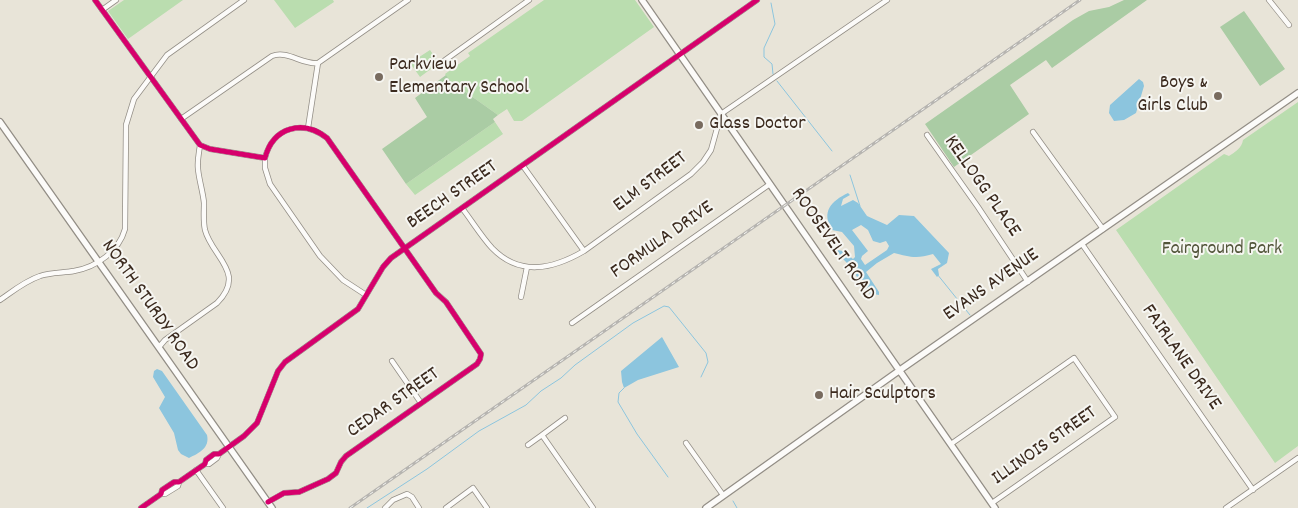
<!DOCTYPE html>
<html>
<head>
<meta charset="utf-8">
<style>
	body { margin:0 }
	canvas { display:block; background:#e8e4d8 }
</style>
</head>
<body>
<canvas width="1298" height="508"></canvas>
<script>
const context = document.querySelector('canvas').getContext('2d');
context.lineJoin = 'round';
function fillPath(path, color) {
  context.fillStyle = color;
  context.fill(path, 'evenodd');
}
function strokePath(path, color, width, dash) {
  context.strokeStyle = color;
  context.lineWidth = width;
  context.lineCap = dash ? 'butt' : 'round';
  context.setLineDash(dash || []);
  context.stroke(path);
}
function drawText(font, color, halo, rows, align = 'center') {
  context.font = font + ' Dekko,sans-serif';
  context.lineWidth = 4;
  context.setLineDash([]);
  context.textBaseline = 'middle';
  context.strokeStyle = halo;
  context.fillStyle = color;
  for (const [text, x, y, turn = 0] of rows) {
    context.save();
    context.translate(x, y);
    context.rotate((+turn || 0) * Math.PI / 180);
    context.textAlign = isNaN(turn) ? turn : align;
    if (halo) context.strokeText(text, 0, 0);
    context.fillText(text, 0, 0);
    context.restore();
  }
}
fillPath(new Path2D(`
	M124,0h59l-55,39 -20,-28z
	M274,0h59l1,2 -39,26z
	M544,0h91l19,27 -132,94h-8l-7,-12 -9,6 -48,-34 -5,-7 25,-18 -2,-3z
	M430,50l9,13 -19,14 -10,-14z
	M1298,102v344l-23,17 -159,-233 108,-76 5,2c6,-4 13,-8 14,-16z
	M495,122l8,12 -88,61 -9,-11z`), '#baddaf');
fillPath(new Path2D(`
	M1124,0h23l-95,68 -6,-8 -36,25 19,29 -75,53 -29,-43 148,-104 16,-9 20,-4z
	M1244,11l41,58 -25,17 -40,-59z
	M446,75l4,6 48,34 -5,4 2,3 -89,62 -24,-35 45,-32 -12,-19z`), '#aacca4');
fillPath(new Path2D(`
	M1139,79l4,3 1,4 -8,27 -12,7 -10,1 -5,-8 1,-8z
	M848,193l2,2 -7,4 -2,7 12,-6 5,3 9,13 20,9 12,-10 15,1 35,37 -2,10 -9,6 1,6 -2,2 -6,-8 10,-5 -8,-10c-16,5 -24,3 -39,-1l-17,10 -11,9 13,20v3l-11,-2 -19,-28 -8,-8 -4,-7 6,1 10,8 2,-2 -1,-11 -12,-14 -10,-2c-11,-18 -1,-29 16,-37zM861,225l7,5 5,11 7,2 6,-2 3,5 -2,4 -22,15 -4,-6 1,-3 6,-5 -16,-21z
	M662,337l17,30 -41,13 -14,8 -2,-6 -1,-11z
	M157,369l5,2 45,64c3,13 -8,18 -18,23l-8,-4 -3,-4 -4,-17 -15,-25 6,-11 -12,-20 1,-6z`), '#8cc5de');
strokePath(new Path2D(`
	M771,3l4,21 -11,24v9l8,7 1,10
	M777,81l55,70
	M850,175l10,31
	M937,274l33,41
	M624,388l-5,5 -1,9 19,32 31,43
	M733,501l4,7
	M367,508l60,-39 52,-38 47,-26 15,-14 20,-13 14,-13 58,-42 31,-17 5,1 37,46 2,9 -7,15`), '#8cc5de', 1);
const minor = new Path2D(`
	M95,0l105,145 10,4 55,9c8,-31 38,-39 62,-20l109,155 10,9 35,52 -1,5 -3,5 -131,92 -5,6 -5,11 -8,6 -29,13 -15,1 -16,9
	M1269,0l20,25
	M102,10l14,-10
	M441,63l88,-63
	M181,119l91,-63c16,-6 30,9 46,7l90,-63
	M308,128l10,-65
	M1033,132l70,97
	M927,135l51,72 50,75
	M265,158v10l5,16 50,72 23,24 23,15
	M523,166l61,85
	M462,208c10,13 19,28 30,40 28,29 61,21 92,3l107,-77 12,-12 8,-12 10,-36 166,-114
	M1082,244l171,246
	M521,297l6,-30
	M0,300c13,-9 25,-19 40,-24 11,-4 23,-3 34,-5 23,-4 45,-20 51,-42l1,-104 8,-26 33,-44 77,-55
	M572,323l198,-139
	M159,347l6,-7 52,-37c30,-30 -5,-46 -12,-73 -2,-9 -1,-18 -1,-27 -1,-11 -5,-23 -6,-34 -1,-8 1,-16 2,-24
	M392,361l29,42
	M542,435l23,-17
	M686,443l37,52
	M951,444l123,-86 41,59 -123,86
	M528,445l14,-10 51,73
	M205,464h4l8,-6 2,-4
	M196,470l27,38
	M161,494h4l13,-8 1,-4
	M141,508l20,-14 1,-4 12,-8h5l26,-18 1,-4 8,-6h5l25,-18 13,-13 21,-52 7,-9 73,-53 25,-42 8,-9 366,-258
	M385,508l8,-8 14,-6 5,3 7,11
	M446,508l27,-20 14,20
	M1226,508l72,-50`);
const tertiary = new Path2D(`
	M642,0l353,508
	M0,122l272,386
	M706,508l194,-138 398,-277`);
strokePath(minor, '#938e86', 6);
strokePath(tertiary, '#938e86', 8);
strokePath(minor, '#fcfbf9', 4.5);
strokePath(tertiary, '#fcfbf9', 5.5);
const rail = new Path2D(`
	M350,508l730,-508`);
strokePath(rail, '#b6b4b0', 3);
strokePath(rail, '#f6f6f2', 1, [4]);
strokePath(new Path2D(`
	M95,0l105,145 10,4 55,9c8,-31 38,-39 62,-20l109,155 10,9 35,52 -1,5 -3,5 -131,92 -5,6 -5,11 -8,6 -29,13 -15,1 -16,9
	M141,508l20,-14 1,-4 12,-8h5l26,-18 1,-4 8,-6h5l25,-18 13,-13 21,-52 7,-9 73,-53 25,-42 8,-9 366,-258`), '#d6006c', 5);
for (const [x, y, r, color] of [
	[379,77,5,"#786b5f"],
	[1218,96,5,"#786b5f"],
	[699,125,5,"#786b5f"],
	[819,395,5,"#786b5f"]
]) {
  const dot = new Path2D();
  dot.arc(x, y, r, 0, 2 * Math.PI);
  context.fillStyle = color;
  context.fill(dot);
  strokePath(dot, '#f6f6f2', 2);
}
drawText('20px', '#3b2a1e', '#f6f6f2', [
	["Parkview",389,66],
	["Elementary School",389,89],
	["Boys &",1208,84,"right"],
	["Girls Club",1208,107,"right"],
	["Glass Doctor",709,125],
	["Hair Sculptors",829,395]
], 'left');
drawText('20px', '#3b2a1e', '#f6f6f2', [
	["ELM STREET",651,183,-37],
	["KELLOGG PLACE",981,187,55],
	["BEECH STREET",453,196,-35],
	["FORMULA DRIVE",663,241,-35],
	["ROOSEVELT ROAD",832,245,55],
	["EVANS AVENUE",992,286,-35],
	["NORTH STURDY ROAD",149,306,55],
	["FAIRLANE DRIVE",1180,358,55],
	["CEDAR STREET",394,404,-35],
	["ILLINOIS STREET",1045,447,-35]
]);
drawText('20px', '#52553a', '#f6f6f2', [
	["Fairground Park",1222,250]
]);
</script>
</body>
</html>
